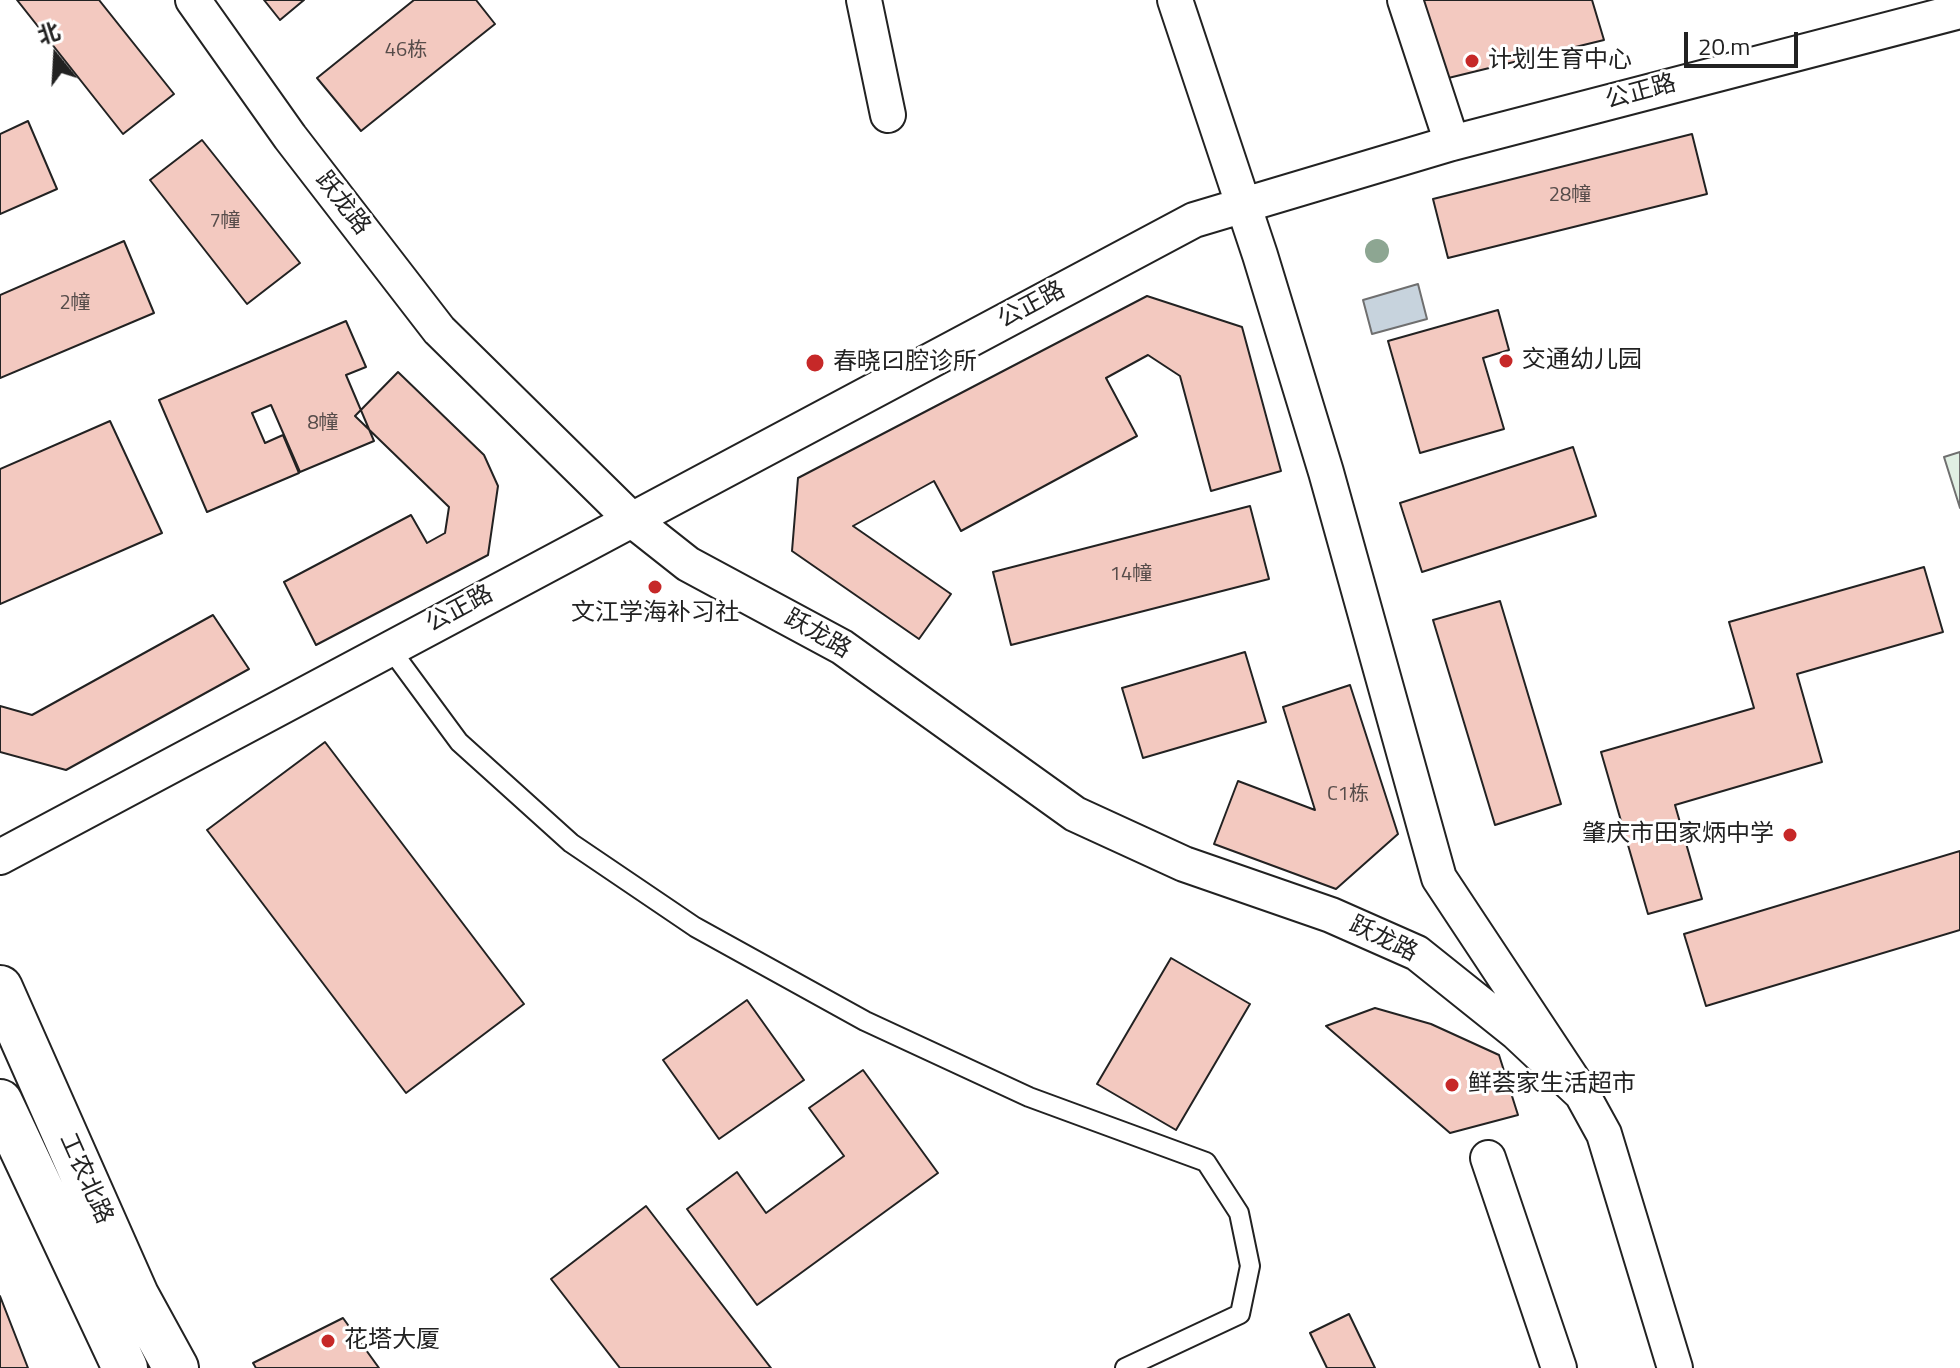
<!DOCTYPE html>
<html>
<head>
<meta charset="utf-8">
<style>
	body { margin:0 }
	#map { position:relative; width:1960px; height:1368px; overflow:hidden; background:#fff; font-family:"Titillium Web","Noto Sans SC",sans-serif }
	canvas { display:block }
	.north { position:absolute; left:16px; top:16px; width:80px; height:80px; -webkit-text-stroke:6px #fff; paint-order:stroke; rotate:342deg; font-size:22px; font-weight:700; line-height:32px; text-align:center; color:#222 }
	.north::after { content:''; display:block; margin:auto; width:28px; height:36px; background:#222; clip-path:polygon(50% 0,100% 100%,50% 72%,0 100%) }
	.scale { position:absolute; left:1684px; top:32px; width:114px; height:36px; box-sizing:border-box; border:4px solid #222; border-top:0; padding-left:10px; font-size:24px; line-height:28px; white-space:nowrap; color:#222; -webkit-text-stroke:6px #fff; paint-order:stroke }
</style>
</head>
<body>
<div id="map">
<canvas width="1960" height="1368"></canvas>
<div class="north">北</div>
<div class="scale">20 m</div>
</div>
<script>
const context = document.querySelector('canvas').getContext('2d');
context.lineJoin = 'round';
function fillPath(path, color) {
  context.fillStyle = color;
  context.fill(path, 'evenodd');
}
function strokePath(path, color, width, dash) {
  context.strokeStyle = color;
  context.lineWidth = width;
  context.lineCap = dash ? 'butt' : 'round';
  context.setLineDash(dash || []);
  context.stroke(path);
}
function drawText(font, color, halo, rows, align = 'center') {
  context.font = font + ' "Titillium Web","Noto Sans SC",sans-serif';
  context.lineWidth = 6;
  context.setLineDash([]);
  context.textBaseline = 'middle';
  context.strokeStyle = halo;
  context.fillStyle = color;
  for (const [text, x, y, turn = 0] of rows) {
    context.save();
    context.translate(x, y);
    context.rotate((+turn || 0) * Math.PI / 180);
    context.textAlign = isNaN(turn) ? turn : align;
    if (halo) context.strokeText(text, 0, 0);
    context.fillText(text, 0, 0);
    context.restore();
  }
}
const green = new Path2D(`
	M1960,452v56l-16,-51z`);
fillPath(green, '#e0efe3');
strokePath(green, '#6f6f6f', 2);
const water = new Path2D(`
	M1418,284l9,35 -55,15 -9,-34z`);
fillPath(water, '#c7d3dd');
strokePath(water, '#6f6f6f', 2);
const building = new Path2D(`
	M17,0h82l75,94 -51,40z
	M264,0h40l-24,20z
	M414,0h62l19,24 -134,107 -44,-53z
	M1405,0h187l12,40 -172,42z
	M28,121l29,68 -57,25v-80z
	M1692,134l15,60 -259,64 -15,-59z
	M202,140l98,123 -53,41 -97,-124z
	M124,241l30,72 -154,65v-83z
	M1147,296l95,31 39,144 -70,20 -31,-115 -32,-21 -42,23 31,58 -176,95 -27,-50 -81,45 98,68 -32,45 -127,-88 6,-73z
	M1498,310l11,40 -26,8 21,71 -84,24 -32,-112z
	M346,321l20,46 -20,8 28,66 -74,31 -29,-67 -19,8 13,30 18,-8 16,38 -92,39 -48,-112z
	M398,372l86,83 14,31 -10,69 -172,90 -32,-63 127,-67 16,28 18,-10 4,-26 -94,-91z
	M110,421l52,112 -162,71v-135z
	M1573,447l23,69 -174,56 -22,-69z
	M1250,506l19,73 -258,66 -18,-73z
	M1924,567l19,65 -146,42 25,88 -147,43 27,94 -54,15 -47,-162 153,-44 -25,-86z
	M1500,601l61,203 -66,21 -62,-205z
	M213,615l36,54 -183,101 -66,-18v-46l32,9z
	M1245,652l21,70 -123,36 -21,-70z
	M1350,685l48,149 -62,55 -122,-45 24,-63 77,29 -32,-103z
	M325,742l199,262 -118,89 -199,-263z
	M1960,851v79l-254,76 -22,-72z
	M1171,958l79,46 -74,126 -79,-46z
	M747,1000l57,80 -85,59 -56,-79z
	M1375,1008l56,16 68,31 19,60 -68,18 -124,-107z
	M863,1070l75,103 -181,132 -70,-96 50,-37 29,41 78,-57 -35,-48z
	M646,1206l125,162h-151l-69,-89z
	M0,1296l28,72h-28z
	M1349,1314l26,54h-48l-17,-35z
	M343,1318l36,50h-123l-3,-5z`);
fillPath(building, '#f3c9c0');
strokePath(building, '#222', 2);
const lane = new Path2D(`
	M389,647l70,95 112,101 124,84 170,94 164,76 177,65 33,51 11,53 -10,48 -115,54`);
const street = new Path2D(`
	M193,0l97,137 149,193 192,189 57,45 154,83 233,167 109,50 147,51 86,38 100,80 65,61
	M864,0l24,115
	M1175,0l85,255 66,217 113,406 143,216 22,40 71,234
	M1405,0l47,143
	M0,857l1194,-637 258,-77 508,-132
	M1488,1158l71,210`);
const secondary = new Path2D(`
	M0,988l136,307 40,73
	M0,1102l125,266`);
strokePath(lane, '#222', 22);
strokePath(street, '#222', 38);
strokePath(secondary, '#222', 48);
strokePath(lane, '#fff', 18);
strokePath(street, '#fff', 34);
strokePath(secondary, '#fff', 44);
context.fillStyle = '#8da692';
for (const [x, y] of [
	[1377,251]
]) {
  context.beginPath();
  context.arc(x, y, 12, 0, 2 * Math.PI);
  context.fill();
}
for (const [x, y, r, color] of [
	[1472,61,8,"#c62828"],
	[1506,361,8,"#c62828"],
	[815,363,10,"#c62828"],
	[655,587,8,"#c62828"],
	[1790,835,8,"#c62828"],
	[1452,1085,8,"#c62828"],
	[328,1341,8,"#c62828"]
]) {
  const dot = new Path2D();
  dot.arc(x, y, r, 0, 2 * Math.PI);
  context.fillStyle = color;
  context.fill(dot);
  strokePath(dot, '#fff', 3);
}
drawText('20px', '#564c4a', null, [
	["46栋",406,51],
	["28幢",1570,196],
	["7幢",225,222],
	["2幢",75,304],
	["8幢",323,424],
	["14幢",1131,575],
	["C1栋",1348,795]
]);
drawText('24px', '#222', '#fff', [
	["计划生育中心",1488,61],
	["交通幼儿园",1522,361],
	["春晓口腔诊所",833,363],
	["文江学海补习社",655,614,"center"],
	["肇庆市田家炳中学",1774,835,"right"],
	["鲜荟家生活超市",1468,1085],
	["花塔大厦",344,1341]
], 'left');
drawText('24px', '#222', '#fff', [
	["公正路",1641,93,-15],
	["跃龙路",342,204,52],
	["公正路",1032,306,-28],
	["公正路",460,610,-28],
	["跃龙路",817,635,30],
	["跃龙路",1383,940,26],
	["工农北路",85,1179,66]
]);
</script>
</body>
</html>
